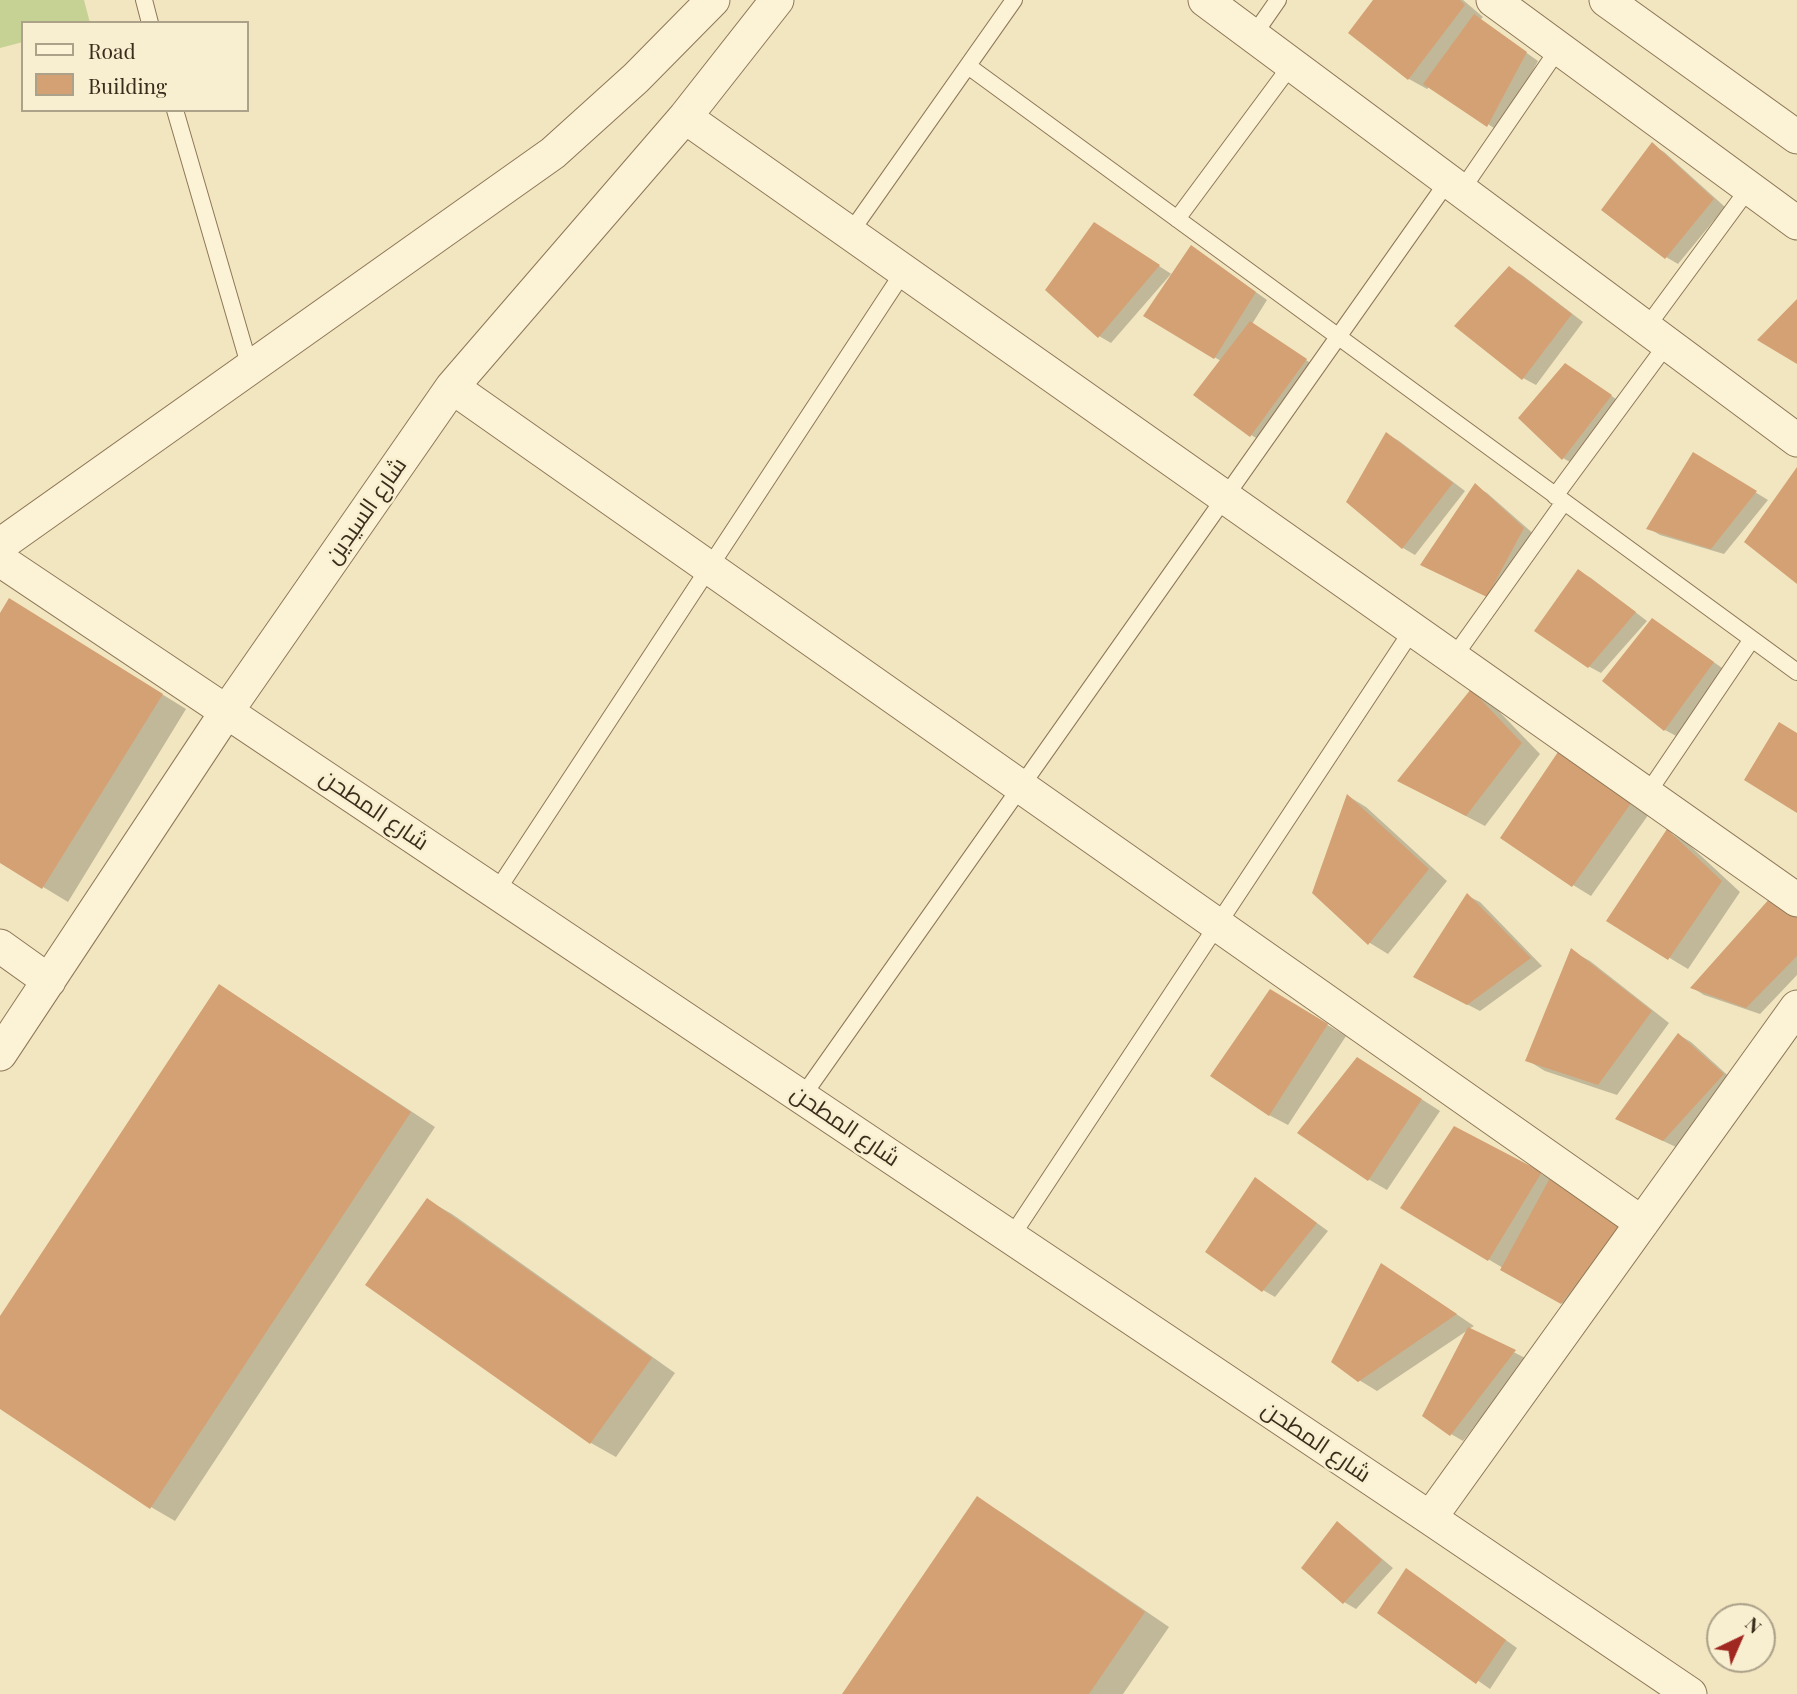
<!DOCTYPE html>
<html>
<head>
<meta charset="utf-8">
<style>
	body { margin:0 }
	#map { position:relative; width:1797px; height:1694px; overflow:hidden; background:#f2e6c1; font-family:"Playfair Display",serif }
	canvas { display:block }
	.legend { position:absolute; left:21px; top:21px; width:228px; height:91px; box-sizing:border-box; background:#f8efd1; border:2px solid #aca189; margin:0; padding:9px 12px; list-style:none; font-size:21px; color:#3b2d1c }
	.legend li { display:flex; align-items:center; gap:14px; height:35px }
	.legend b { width:35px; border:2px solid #aca189 }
	.north { position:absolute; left:1706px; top:1603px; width:70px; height:70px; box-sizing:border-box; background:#f8efd1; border:2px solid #aca189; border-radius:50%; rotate:44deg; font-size:19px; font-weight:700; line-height:28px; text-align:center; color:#3b2d1c }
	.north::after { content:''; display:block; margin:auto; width:24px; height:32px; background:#a12821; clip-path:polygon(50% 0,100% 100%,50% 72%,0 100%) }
</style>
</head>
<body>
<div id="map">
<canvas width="1797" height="1694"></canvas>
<ul class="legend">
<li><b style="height:9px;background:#fcf2d5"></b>Road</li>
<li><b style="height:19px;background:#d3a173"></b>Building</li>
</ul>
<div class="north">N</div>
</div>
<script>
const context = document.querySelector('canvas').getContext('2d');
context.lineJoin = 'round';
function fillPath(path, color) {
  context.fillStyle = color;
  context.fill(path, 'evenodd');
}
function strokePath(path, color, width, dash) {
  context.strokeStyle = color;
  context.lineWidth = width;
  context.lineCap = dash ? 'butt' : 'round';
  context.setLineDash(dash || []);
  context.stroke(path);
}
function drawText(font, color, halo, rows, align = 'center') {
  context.font = font + ' "Playfair Display",Cairo,serif';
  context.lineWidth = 5;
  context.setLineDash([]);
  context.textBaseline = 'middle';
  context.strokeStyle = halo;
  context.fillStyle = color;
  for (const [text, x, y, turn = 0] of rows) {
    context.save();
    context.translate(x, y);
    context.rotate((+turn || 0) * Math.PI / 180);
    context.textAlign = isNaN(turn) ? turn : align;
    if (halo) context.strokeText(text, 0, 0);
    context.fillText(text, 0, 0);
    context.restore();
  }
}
fillPath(new Path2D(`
	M0,0h84l6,23h-67v19l-23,6z`), '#c6d194');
fillPath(new Path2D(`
	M1375,0h88l20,17 -3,3 58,41 -38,71 -70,-46 -3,3 -18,-10z
	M1652,145l12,7 61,55 -47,57 -12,-7z
	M1106,232l67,43 31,-20 63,45 -15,24 66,44 -55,74 -12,-7 -30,-74 -76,-45 28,-40 -2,-2 -60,69 -12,-7z
	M1509,268l13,7 61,47 -47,63 -13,-7 -66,-52z
	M1578,372l45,32 -48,61 -12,-7z
	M1387,434l12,7 66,50 -50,64 -12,-7z
	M1693,454l75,46 -44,54 -64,-19 -12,-7z
	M1475,486l12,7 49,43 -36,67 -66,-32z
	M1578,571l13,7 56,43 -46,52 -13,-7z
	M34,615l152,94 -118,193 -68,-41v-244z
	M1665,628l60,42 -47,67 -13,-7 -61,-49z
	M1472,691l18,11 50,52 -55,72 -67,-35z
	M1579,763l72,48 -60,85 -18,-11z
	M1348,796l18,11 81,74 -59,73 -18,-11 -56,-50z
	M1668,832l18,10 54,50 -52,77 -80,-48z
	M1468,896l12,6 62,64 -62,45 -52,-27z
	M1797,902v73l-37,39 -56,-19 -11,-7z
	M1572,951l18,10 79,62 -52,72 -72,-24 -18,-11z
	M1271,991l75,45 -58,89 -19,-10z
	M244,1001l191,126 -260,394 -24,-14 -151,-100v-88z
	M1679,1035l12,7 44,40 -59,65 -47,-22z
	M1376,1070l64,41 -53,79 -19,-11z
	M1455,1128l96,51 90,57 -61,77 -78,-43 1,-2 -101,-60z
	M1267,1187l61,44 -53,66 -12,-7z
	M427,1200l25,14 223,159 -59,84 -25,-14 -223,-159z
	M1400,1276l74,50 -5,3 58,30 -64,82 -12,-7 17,-104 -91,61 -18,-11z
	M977,1499l25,14 167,114 -46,67h-278z
	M1337,1524l12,7 44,37 -37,41 -12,-7z
	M1418,1577l99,71 -27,41 -110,-77z`), '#0003');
fillPath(new Path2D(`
	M1373,0h87l5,5 -57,75 -60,-47z
	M1474,14l53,38 -40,75 -64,-43z
	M1652,142l62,57 -49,60 -64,-49z
	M1094,222l66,43 -62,73 -53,-48z
	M1191,245l65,47 -42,67 -71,-43z
	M1509,266l63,48 -50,66 -68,-54z
	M1797,299v65l-40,-24z
	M1250,321l57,38 -57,78 -57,-42z
	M1565,363l47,32 -50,65 -44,-42z
	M1386,432l67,51 -51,66 -56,-47z
	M1693,452l64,39 -46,58 -65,-20z
	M1797,467v117l-53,-42z
	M1475,483l49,45 -37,69 -67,-32z
	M1578,569l58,43 -48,56 -54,-37z
	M9,598l154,96 -121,195 -42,-26v-250z
	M1652,618l62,44 -50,69 -62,-50z
	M1471,689l51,54 -56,73 -69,-35z
	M1779,722l18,11v80l-53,-33z
	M1560,749l74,50 -62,88 -72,-49z
	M1347,794l82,75 -61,76 -56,-52z
	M1667,829l55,52 -54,79 -62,-39z
	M1779,888l18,19v49l-51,52 -56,-20z
	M1467,893l64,65 -64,47 -54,-28z
	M1571,948l81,63 -54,74 -73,-24z
	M219,984l192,128 -261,397 -150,-100v-93z
	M1270,989l58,35 -59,92 -59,-40z
	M1678,1033l46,41 -61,67 -48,-22z
	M1357,1057l65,42 -54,82 -71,-48z
	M1454,1126l88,46 -54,89 -88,-53z
	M1551,1176l72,49 -62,79 -61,-34z
	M1255,1177l62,46 -55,69 -57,-40z
	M427,1198l225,160 -62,86 -225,-159z
	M1381,1263l76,51 -99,68 -27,-20z
	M1468,1327l48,23 -66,86 -28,-20z
	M977,1496l168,116 -56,82h-247z
	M1337,1521l45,39 -39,44 -42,-36z
	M1406,1568l100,72 -30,44 -99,-71z`), '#d3a173');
const lane = new Path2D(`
	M144,0l6,23
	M1253,36l25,-36
	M968,66l829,606
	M175,110l75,258
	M1461,191l98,-143
	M1177,219l115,-155
	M850,233l164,-233
	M1646,328l103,-140
	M1555,496l112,-152
	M1453,658l111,-156
	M1647,794l105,-155
	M496,892l408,-621
	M802,1097l646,-916
	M1011,1237l402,-608`);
const street = new Path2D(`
	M1205,0l592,440
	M1493,0l304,223
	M1606,0l191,137
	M685,117l1112,783
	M452,387l1190,836
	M0,545l553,-392 83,-75 77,-78
	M0,560l1430,958 260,176
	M0,946l49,35
	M0,1054l227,-343 225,-324 233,-270 92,-117
	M1430,1518l367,-511`);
strokePath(lane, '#8d7757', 18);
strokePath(street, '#8d7757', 35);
strokePath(lane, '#fcf2d5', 16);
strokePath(street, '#fcf2d5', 33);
drawText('23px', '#3b2d1c', '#f8efd1', [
	["شارع السيدين",366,511,-55],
	["شارع المطحن",374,810,34],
	["شارع المطحن",845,1126,34],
	["شارع المطحن",1316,1442,34]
]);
</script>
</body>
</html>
